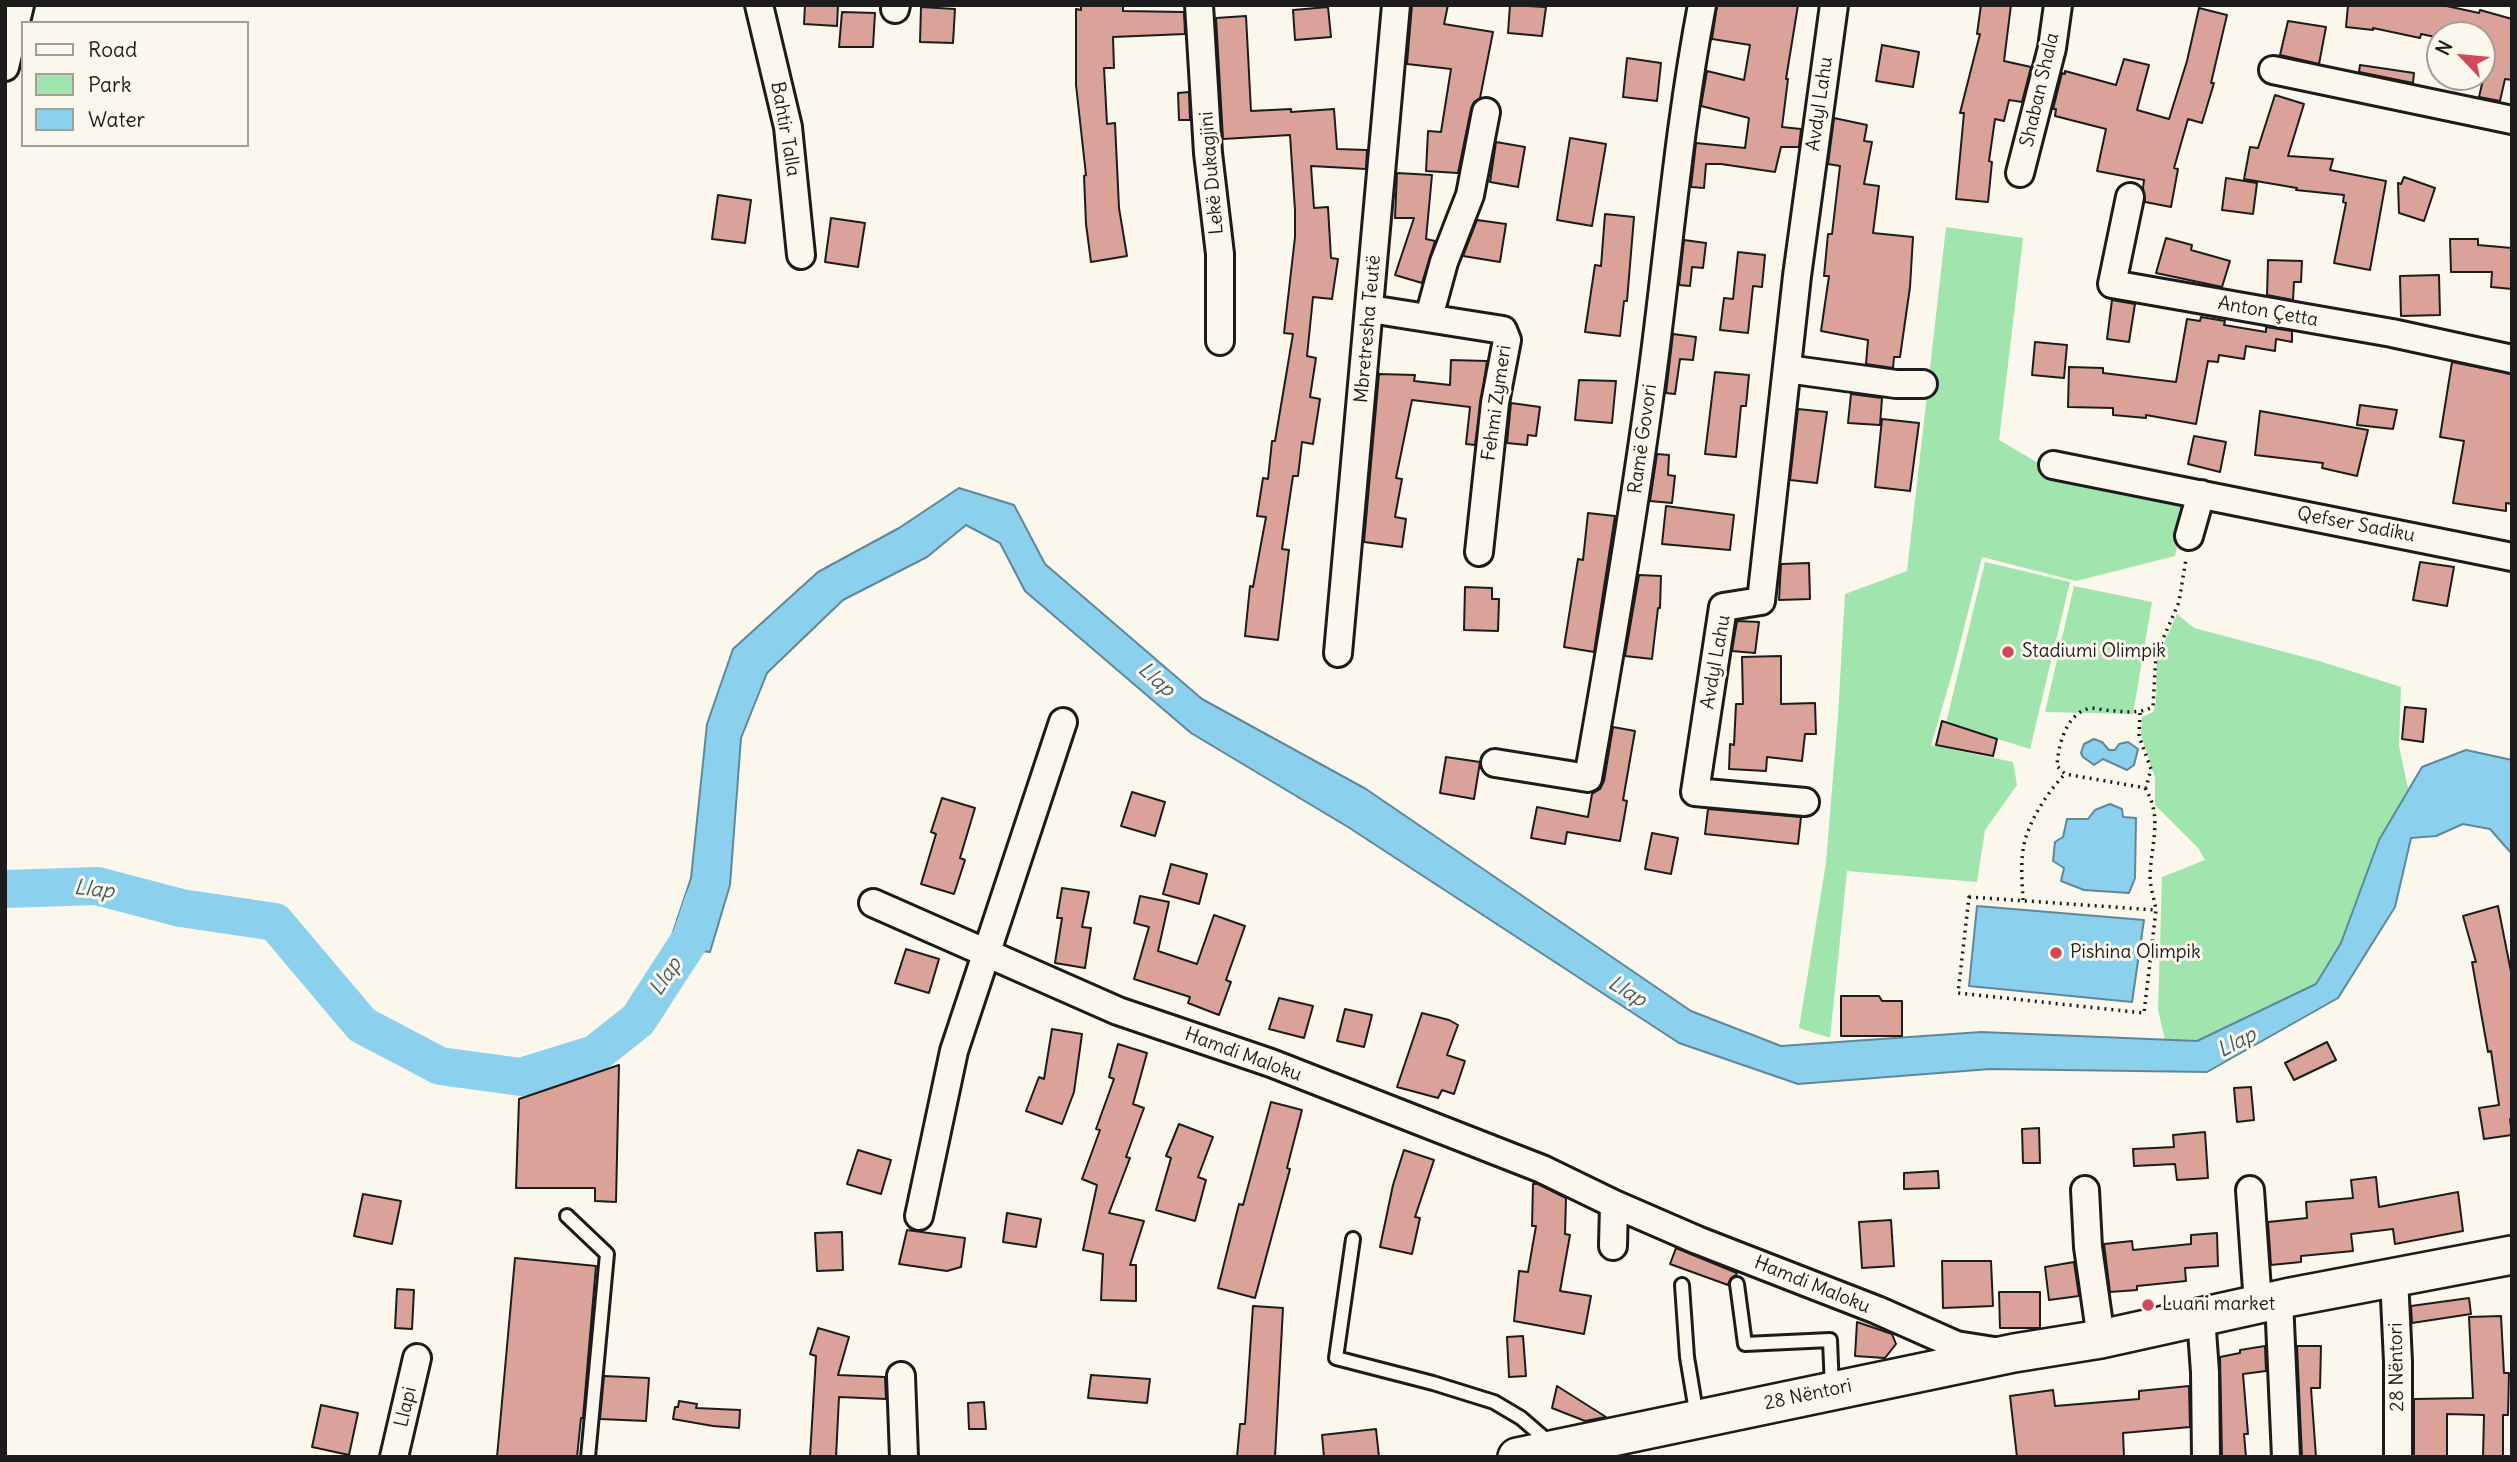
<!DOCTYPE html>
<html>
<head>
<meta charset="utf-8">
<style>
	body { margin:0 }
	#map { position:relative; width:2517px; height:1462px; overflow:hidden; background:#fbf7ec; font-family:Delius,sans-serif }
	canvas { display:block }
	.frame { position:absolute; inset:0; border:7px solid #1c1c1c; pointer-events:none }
	.legend { position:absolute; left:21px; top:21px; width:228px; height:126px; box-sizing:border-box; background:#fbf7ec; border:2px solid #a29f99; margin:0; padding:9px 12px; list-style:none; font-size:21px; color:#1c1c1c }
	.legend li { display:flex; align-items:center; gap:14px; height:35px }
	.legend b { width:35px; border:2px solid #a29f99 }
	.north { position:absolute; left:2426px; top:21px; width:70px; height:70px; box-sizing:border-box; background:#fbf7ec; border:2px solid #a29f99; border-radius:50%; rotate:296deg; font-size:19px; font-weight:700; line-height:28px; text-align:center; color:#1c1c1c }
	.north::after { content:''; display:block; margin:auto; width:24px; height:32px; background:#d1495b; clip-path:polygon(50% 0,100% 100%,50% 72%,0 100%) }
</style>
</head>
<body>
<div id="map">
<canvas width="2517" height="1462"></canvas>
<div class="frame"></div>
<ul class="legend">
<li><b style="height:9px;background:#fbf7ec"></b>Road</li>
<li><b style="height:19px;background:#a0e4ae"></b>Park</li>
<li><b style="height:19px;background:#8bd0ec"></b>Water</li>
</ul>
<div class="north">N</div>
</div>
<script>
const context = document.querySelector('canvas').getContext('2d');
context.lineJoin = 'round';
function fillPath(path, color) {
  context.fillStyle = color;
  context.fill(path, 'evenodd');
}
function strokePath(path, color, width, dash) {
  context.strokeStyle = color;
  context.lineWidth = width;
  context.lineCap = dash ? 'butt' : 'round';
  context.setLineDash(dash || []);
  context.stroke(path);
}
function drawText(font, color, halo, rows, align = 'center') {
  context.font = font + ' Delius,sans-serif';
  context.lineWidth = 6;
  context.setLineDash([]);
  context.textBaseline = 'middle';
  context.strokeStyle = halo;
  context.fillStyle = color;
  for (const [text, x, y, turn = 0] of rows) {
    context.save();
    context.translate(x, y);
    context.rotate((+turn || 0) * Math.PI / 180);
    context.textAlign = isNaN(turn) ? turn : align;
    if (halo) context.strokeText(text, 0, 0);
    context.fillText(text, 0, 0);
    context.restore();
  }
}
fillPath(new Path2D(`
	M1946,227l77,11 -24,202 51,30 137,29 -12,57 -99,25 -94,-24 -29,114 -22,74 82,17 4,23 -32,45 -8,52 -130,-11 -17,167 -31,-10 27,-165 12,-148 7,-121 62,-23z
	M1985,562l85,20 -40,167 -84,-26z
	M2074,586l78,16 -19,112 -88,-2z
	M2177,614l17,14 125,33 82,26 -2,59 10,47 -82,195 -123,66 -36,-2 -10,-42 4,-133 43,-17 -6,-11 -44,-44v-27l-14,-43 1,-18 11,-5 3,-10 1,-43z`), '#a0e4ae');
const water = new Path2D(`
	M959,488l55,17 31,59 157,135 164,90 325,222 90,35 200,-14 216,9 119,-57 25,-41 38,-103 43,-73 44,-17 46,10v94l-22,-25 -27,-5 -27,12 -25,2 -16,69 -57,91 -131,74 -217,-3 -192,15 -119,-41 -331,-216 -157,-94 -166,-142 -25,-48 -34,-18 -39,32 -84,43 -76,73 -26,65 -11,147 -20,67 -42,-5 23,-69 16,-154 26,-75 85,-77 81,-44z
	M2094,739l8,3 7,8h6l4,-6 9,-2 10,7 -4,16 -7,5 -24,-11 -9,6 -11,-8 -2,-4 3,-9z
	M2110,804l12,5 1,8 13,1 -1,60 -6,15 -45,-3 -23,-9 3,-13 -11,-7 2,-19 8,-5 4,-18h21l7,-9z
	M1977,906l167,14 -12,82 -163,-16z`);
fillPath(water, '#8bd0ec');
strokePath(water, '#5f8899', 2);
strokePath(new Path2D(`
	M5,889l92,-3 84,22 94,14 87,103 78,41 81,11 74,-23 43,-34 53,-82 13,-38`), '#8bd0ec', 38);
const building = new Path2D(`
	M805,5h33l-1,21 -33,-2z
	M1081,5h42v6l61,1 1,22 -72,3 1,31h-10l3,56 8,-1 4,85 8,48 -36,6 -5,-38 -2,-48 2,-1 -10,-90v-76l5,1z
	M1412,5h36l-4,19 49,8 -13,66 -6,4 -3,7 -13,64 -32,-2 2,-40 13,1 10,-63 -44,-5z
	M1510,5l36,2 -4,29 -34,-3z
	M1717,5h81l-12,74h2l-6,48 19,2 -2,18h-18l-6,25 -54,-8h-15l-2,24 -13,-1 5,-44 49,5 4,-30 -48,-12 6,-35 37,9 6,-35 -38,-6z
	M1981,5h30l-7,56 27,6 -9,35 -13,-2 -5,21 -9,-2 -6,42 3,1 -4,40 -32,-3 8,-86h-4l20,-79h-3z
	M2348,5h94l37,8 1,-3 32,9v61l-7,-1 -5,22 -21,-4 12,-52 -9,-2v-8h-42v3l-19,-4 -1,4 -47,-10v2l-27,-3z
	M921,7l34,2 -2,34 -33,-1z
	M1328,7l3,30 -36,3 -2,-30z
	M2199,8l28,7 -16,68h3l-12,40 -14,-4 -14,49 4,1 -7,38 -26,-5 -2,-14 1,-8 -47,-9 9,-42 -51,-13 1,-7h-3l9,-36 3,1v-3l51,14 8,-26 25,6 -12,45 32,9 18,-58z
	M842,12l33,1 -2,34h-34z
	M1246,16l5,95 40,-2v3l43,-3 3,40 30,1 -1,19 -55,-3 3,42 14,-1 3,51 7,1 -6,40 -19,-2 -6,59 9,2 -6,39 10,2 -7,45 -11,-2 -4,34h-5l-11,73 7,1 -11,90 -33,-4 5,-50 3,1 13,-70 -9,-1 6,-38 5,1 4,-38h3l18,-107 -9,-1 11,-96v-27l-5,-75 -67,4 -7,-121z
	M2288,21l38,6 -7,37 -39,-9z
	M1882,45l37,7 -6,35 -37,-6z
	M1627,58l34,5 -4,38 -34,-4z
	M2360,65l54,8 -1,10 -54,-11z
	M1189,92l1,28h-11l-1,-27z
	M2275,95l29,9 -16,52 45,3 -3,11 56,11 -16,89 -36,-7 12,-60 -3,-1 1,-7 -48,-5 1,-2 -53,-9 6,-32 8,1z
	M1834,118l33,7 -3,16 8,1 -8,42 15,2 -6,47 40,4 -3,50 -10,70h-6l-1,11 -27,-4 2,-24 -47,-9 8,-55h-5l4,-42h4l8,-68 -12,-2z
	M1570,138l36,6 -14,82 -35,-6z
	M1496,142l29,5 -7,40 -28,-5z
	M1397,173l35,2 -6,64 9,2 -13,42 -27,-8 19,-57h-19z
	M2404,177l31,11 -11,33 -25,-8 -1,-30 3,1z
	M2226,178l31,5 -4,31 -31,-4z
	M718,195l33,5 -6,43 -33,-4z
	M1605,214l29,3 -7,84h-3l-4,35 -35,-4 10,-67 6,1z
	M831,218l34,5 -7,44 -33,-5z
	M1477,220l29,4 -6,38 -37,-6z
	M2166,238l26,7 -1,5 39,11 -8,26 -66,-14z
	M2450,239h28v6l34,3v41l-21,-2 1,-15h-41z
	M1684,240l22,3 -3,25 -11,-1 -2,19 -11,-1z
	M1738,252l27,3 -3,32 -9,-1 -5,47 -28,-3 4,-32 9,1z
	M2268,260l34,1 -1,21h-7l-1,18 -26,-5z
	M2439,275l1,40 -39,1 -1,-40z
	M2112,300l23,4 -6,38 -22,-3z
	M2201,317l24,4 -1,4 42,7v-5l26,4v11l-16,-3 -1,12 -29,-5 -2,13 -25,-4 -1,7 -10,-1 -12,63 -50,-9v3l-33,-3v-7l-45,-1 1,-40 34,1v5l73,9 11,-63 13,2z
	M1673,334l23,3 -3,23 -13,-1 -5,35 -9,-1z
	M2035,342l32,3 -3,33 -32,-3z
	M1451,360l36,1 -12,84 -9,-1 4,-37 -58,-7 -16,78 6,1 -7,38 11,2 -4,28 -38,-5 15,-168 36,1 -1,6 36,4z
	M2452,362l60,12v130l-6,-1v8l-53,-8 11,-62 -24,-4z
	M1715,372l34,3 -3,31h-5l-5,51 -31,-3z
	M1579,380l37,1 -4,42 -37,-3z
	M1851,394l31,4 -2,27 -32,-2z
	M1511,403l29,4 -4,29 -8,-1 -1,10 -20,-2z
	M2360,405l37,5 -4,19 -36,-4z
	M1798,409l29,3 -10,71 -27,-3z
	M2260,411l108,19 -11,46 -35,-8 1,-5 -68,-8z
	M1882,419l37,4 -9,68 -35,-4z
	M2194,436l32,6 -6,30 -32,-8z
	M1657,454l12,1 -1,20 7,1 -3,27 -22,-2z
	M1666,506l68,9 -4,35 -68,-6z
	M1588,513l27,3 -21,136 -30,-5 14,-88 5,1z
	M2420,562l34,5 -7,39 -34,-6z
	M1809,563l1,36 -31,1 2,-36z
	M1639,575l22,1 -1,32h-2l-6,51 -27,-3z
	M1465,587l27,1v11h7l-1,32 -34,-1z
	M1737,621l22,1 -4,31 -23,-2z
	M1781,656v48l34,-1 1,31h-11l-3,27 -35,-4 -1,14 -37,-2 1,-25 4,1 2,-41h7l-1,-47z
	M2405,707l21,2 -3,33 -21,-3z
	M1942,721l55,18 -4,17 -57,-11z
	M1613,727l22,4 -12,69 4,1 -7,40 -53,-9 -2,12 -34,-6 6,-31 51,10 4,-23 8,-5 4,-8z
	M1446,757l34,5 -6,37 -34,-6z
	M1132,792l33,10 -10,34 -34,-10z
	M942,798l33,10 -15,50 5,2 -11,34 -33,-10 15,-50 -5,-2z
	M1708,809l93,8 -3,27 -93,-10z
	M1652,833l26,5 -7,36 -26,-5z
	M1171,864l36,10 -8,30 -36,-10z
	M1062,888l27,4 -7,35 9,1 -6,40 -30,-5 7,-45h-5z
	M1140,896l29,6 -11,49 39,13 17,-49 31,11 -19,54 5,2 -12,33 -31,-12 2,-6 -56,-18 15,-52 -15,-4z
	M2498,906l14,71v142h-2l2,16 -28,4 -5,-31 20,-3 -8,-54 -3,1 -16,-90h4l-13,-46z
	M906,949l33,10 -10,34 -34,-10z
	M1841,996h38l3,5h20v35h-61z
	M1279,998l34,8 -9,32 -35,-9z
	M1345,1009l27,6 -8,32 -27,-6z
	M1422,1013l27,7 9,5 -11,30 18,6 -11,33 -12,-4 -4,8 -41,-11z
	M1052,1029l30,5 -8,58 -12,32 -36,-13 13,-34 5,2z
	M2327,1042l9,18 -42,20 -9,-17z
	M1118,1044l29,9 -14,51 11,4 -18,49 4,1 -21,55 35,8 -14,44h6v36l-35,-1 2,-46 -20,-4 14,-65 -15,-6 18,-49 -4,-1 18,-50 -5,-2z
	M619,1065l-3,137 -21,-1v-13h-79l3,-89z
	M2251,1087l3,33 -17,2 -3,-34z
	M1271,1102l31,8 -15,58 3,1 -35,129 -37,-10 21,-84 4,1z
	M1179,1124l34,13 -15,40 8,3 -11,41 -39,-11 15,-52 -5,-2z
	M2039,1128l1,35h-17l-1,-34z
	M2205,1132l3,46 -31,2 -2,-16 -41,2 -1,-17 41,-2 -1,-12z
	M858,1150l33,10 -10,34 -34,-10z
	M1404,1150l30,10 -19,57 5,1 -8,36 -32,-7 13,-62z
	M1938,1171l1,17 -35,1v-16z
	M2376,1177l3,30 79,-15 5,39 -68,13 -2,-15 -42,5 2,17 -52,5v6l-30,3 -3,-43 39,-4 -1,-16 47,-4 -2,-18z
	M1533,1184h5l28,14 -1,36 5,1 -10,56 31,5 -7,38 -70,-13 5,-50 9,1 8,-46h-4z
	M363,1194l38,7 -9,43 -38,-8z
	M1007,1213l34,6 -5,28 -33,-5z
	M1891,1220l3,46 -32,2 -3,-46z
	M907,1230l58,8 -4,29 -14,4 -48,-7z
	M842,1232l1,38 -26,1 -2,-38z
	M2217,1233l1,33 -33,2 1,13 -49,5v4l-27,2 -6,-48 28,-3 1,9 58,-6v-9z
	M1676,1248l61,25 -1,2 -5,3 -3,7 -58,-21z
	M515,1258l81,8 -13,152h-2l-4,39h-80z
	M1942,1261h49l2,45 -50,2z
	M2074,1262l5,34 -30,4 -4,-33z
	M397,1289l17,1 -2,39 -17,-1z
	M1999,1292h41v36h-40z
	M2469,1298l2,16 -59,9 -1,-17z
	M1253,1306l30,2 -8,149h-38l3,-33h5z
	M2501,1316l3,57h5l-1,42h-5v42h-20l1,-42 -37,-1v43h-33v-58l59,-1 -4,-81z
	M1857,1322l35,12 4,10 -11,14 -30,-2z
	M818,1328l31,9 -11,38 47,2 1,22 -47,-2 -3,60h-26l6,-101 -6,-2z
	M1523,1336l3,40 -17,1 -2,-40z
	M2265,1346l1,25 -23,3 5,60h-4l2,23h-24l-2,-100 20,-4v-3z
	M2297,1346h24l-1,42h-9l5,69h-14z
	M1091,1375l59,4 -3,24 -59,-5z
	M604,1376l45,2 -3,43 -46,-2z
	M1557,1386l49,31 -21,4 -33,-13z
	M2189,1386l1,41 -67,6 1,24h-107l-7,-61 43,-6 2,16 84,-7v-8z
	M679,1401l18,3 -1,4 44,2 -1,18 -26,-2 -40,-7 2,-12h3z
	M984,1402l2,27h-17l-1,-26z
	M321,1405l37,8 -9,42 -37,-8z
	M1376,1429l3,28h-55l-2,-22z`);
fillPath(building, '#dba29a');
strokePath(building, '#1c1c1c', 2);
const lane = new Path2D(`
	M567,1216l40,38 -19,203
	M1353,1239l-17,119 97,25 61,19 27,16 30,26
	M1737,1284l8,60 85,-4 2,49
	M1682,1285l5,72 10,60`);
const street = new Path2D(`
	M759,5l29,122 13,128
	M1199,5l9,148 12,101v87
	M895,9l1,-4
	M5,67l15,-62
	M2273,70l239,50
	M2020,173l32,-125 6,-43
	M2130,197l-18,87 280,49 120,26
	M1370,309l133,21 4,10 -12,63 -16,149
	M1429,317l15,-55 26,-67 16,-83
	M1787,369l109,15h27
	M2053,465l459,92
	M2189,536l12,-42
	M1338,653l58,-648
	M1495,763l93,15c24,-136 47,-272 65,-409 16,-121 26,-244 49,-364
	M1805,802l-110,-10 28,-185 38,-6 36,-325 37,-271
	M873,903l245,108 153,52 271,106 72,35 83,36 180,70 79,35 38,6
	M2085,1190l3,57 13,92
	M2250,1190l8,114
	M919,1216l35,-165 109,-329
	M1613,1246l1,-42
	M2394,1277l4,85v95
	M2279,1300l7,157
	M2201,1317l4,55 1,85
	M901,1376l3,81
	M394,1457l23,-99`);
const secondary = new Path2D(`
	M1517,1457l497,-104 87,-14 185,-41 226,-43`);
strokePath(lane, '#1c1c1c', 18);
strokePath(street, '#1c1c1c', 32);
strokePath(secondary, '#1c1c1c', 42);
strokePath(new Path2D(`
	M2140,713l-1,23 12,33 -5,19 -81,-14 -8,-8c1,-19 8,-50 30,-57 4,-2 12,0 16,1 19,1 33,5 50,-3l3,-52 23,-53 7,-43
	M2145,788c18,28 6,57 5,88 0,10 4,23 6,33
	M1969,897l187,13 -12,103 -186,-20z
	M2023,900c-1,-19 -3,-41 2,-60 7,-24 23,-48 40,-66`), '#1c1c1c', 3.5, [2, 5]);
strokePath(lane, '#fbf7ec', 12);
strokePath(street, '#fbf7ec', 26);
strokePath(secondary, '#fbf7ec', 37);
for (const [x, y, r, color] of [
	[2008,652,7,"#d1495b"],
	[2056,953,7,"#d1495b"],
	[2148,1305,7,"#d1495b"]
]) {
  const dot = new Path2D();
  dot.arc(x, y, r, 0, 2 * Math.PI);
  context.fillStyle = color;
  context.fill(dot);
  strokePath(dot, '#fbf7ec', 2.5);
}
drawText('19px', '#1c1c1c', '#fbf7ec', [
	["Shaban Shala",2040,90,-77],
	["Avdyl Lahu",1820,104,-82],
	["Bahtir Talla",785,129,80],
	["Lekë Dukagjini",1212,173,-95],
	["Anton Çetta",2268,312,10],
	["Mbretresha Teutë",1368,329,-85],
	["Fehmi Zymeri",1497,403,-82],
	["Ramë Govori",1643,439,-82],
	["Qefser Sadiku",2356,525,11],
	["Avdyl Lahu",1716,662,-80],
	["Hamdi Maloku",1243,1055,20],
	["Hamdi Maloku",1812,1285,22],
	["28 Nëntori",2397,1367,-91],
	["28 Nëntori",1808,1395,-12],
	["Llapi",406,1407,-77]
]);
drawText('19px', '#1c1c1c', '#fbf7ec', [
	["Stadiumi Olimpik",2022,652],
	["Pishina Olimpik",2070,953],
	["Luani market",2162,1305]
], 'left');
drawText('italic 21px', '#435b65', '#fbf7ec', [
	["Llap",1156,680,41],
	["Llap",94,890,6],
	["Llap",666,977,-57],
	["Llap",1627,992,31],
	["Llap",2237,1043,-28]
]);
</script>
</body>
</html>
